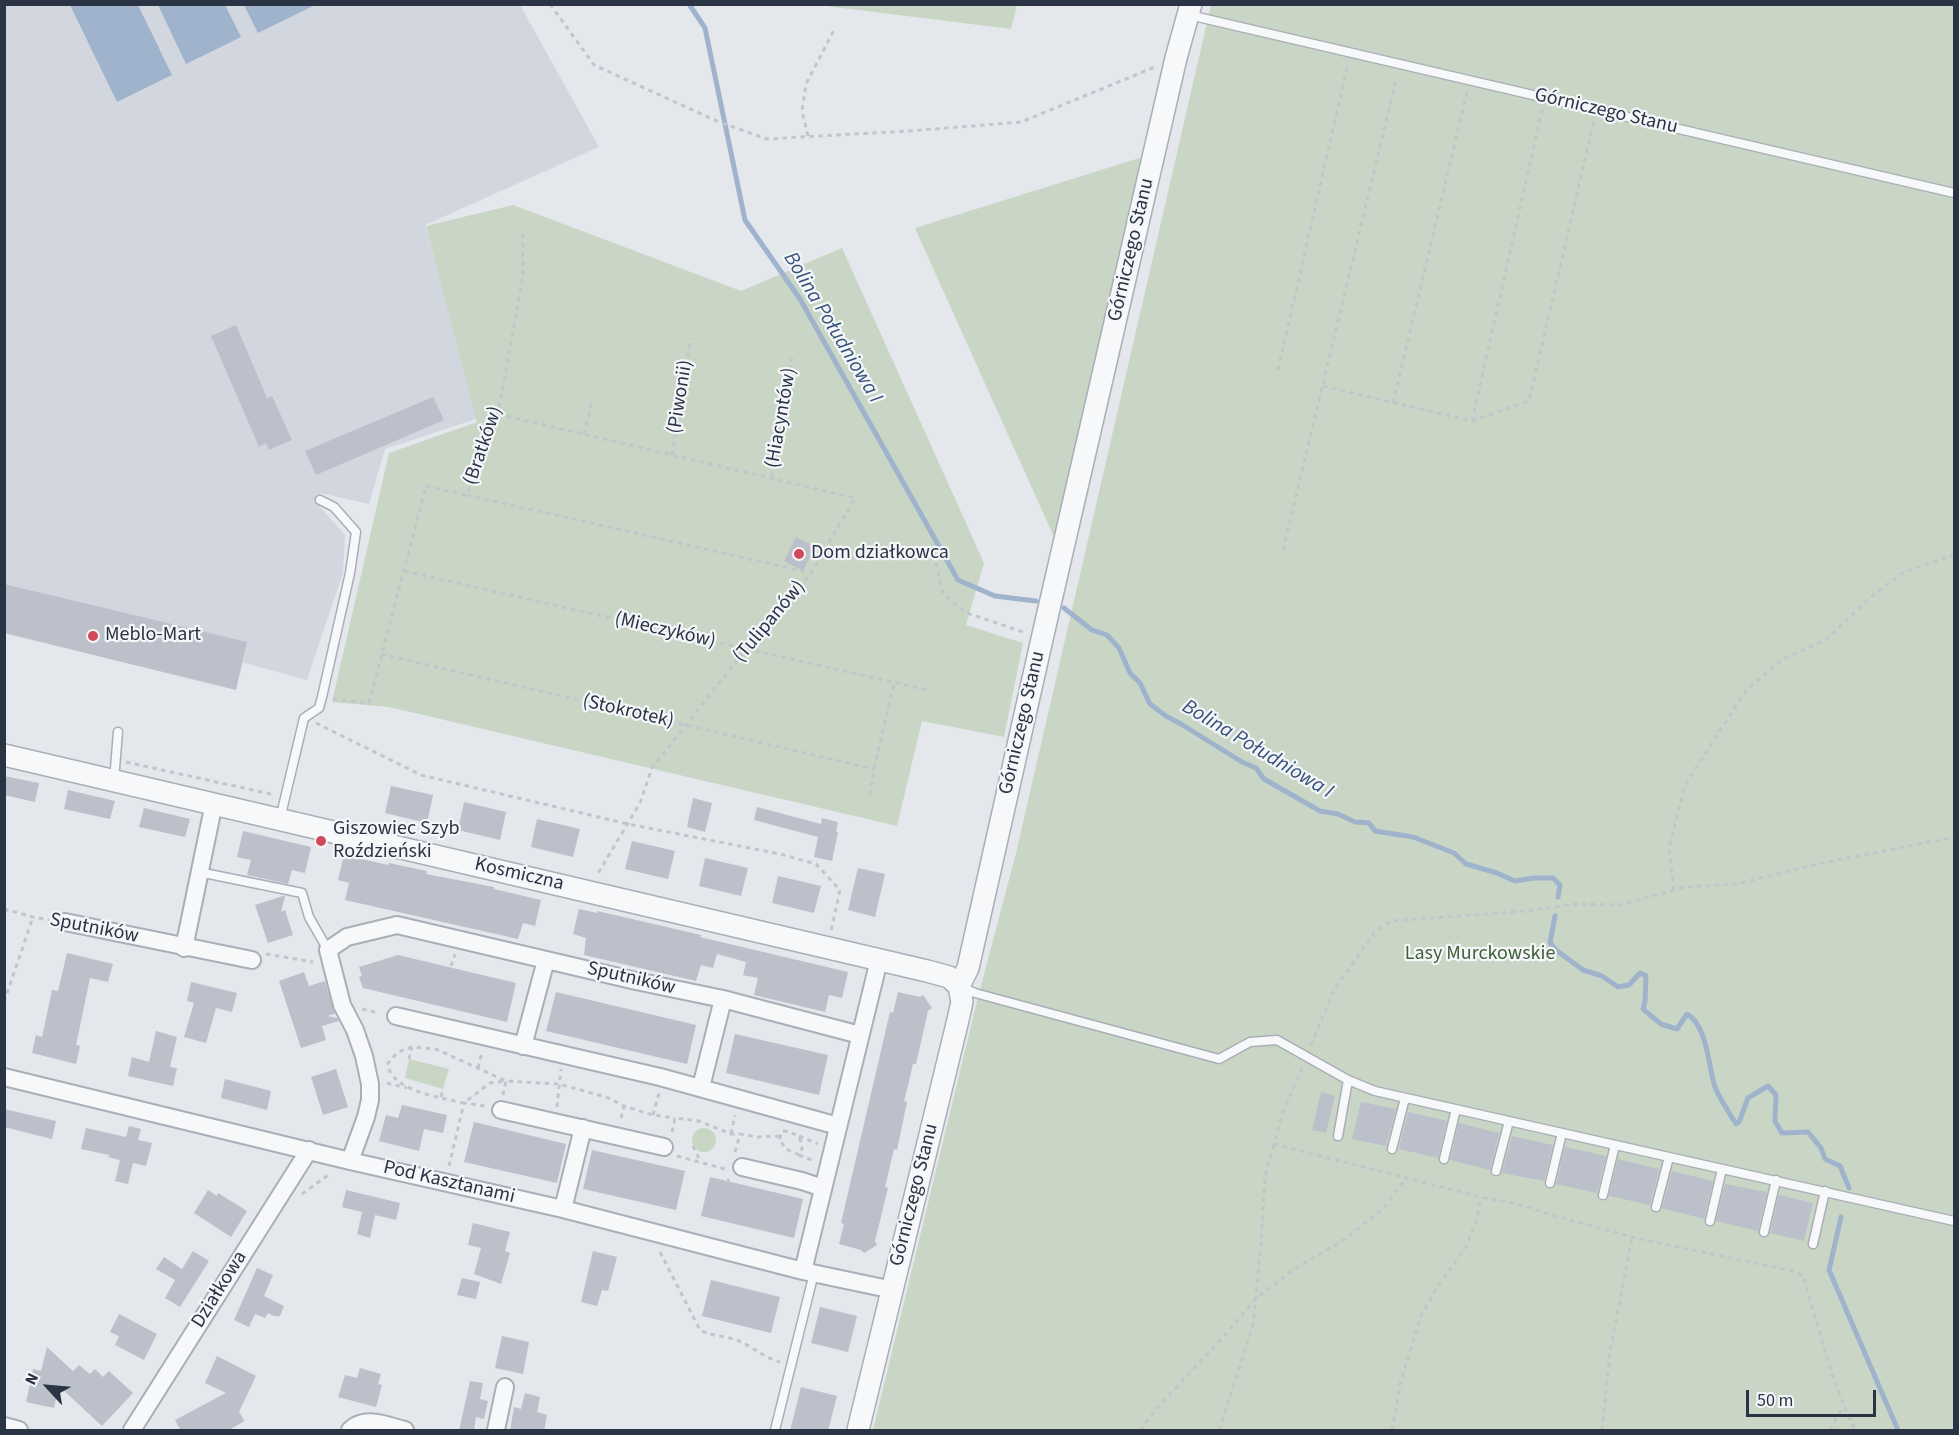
<!DOCTYPE html>
<html>
<head>
<meta charset="utf-8">
<style>
	body { margin:0 }
	#map { position:relative; width:1959px; height:1435px; overflow:hidden; background:#e4e7ec; font-family:"Source Sans 3",sans-serif }
	canvas { display:block }
	.frame { position:absolute; inset:0; border:6px solid #2b3445; pointer-events:none }
	.north { position:absolute; left:18px; top:1357px; width:60px; height:60px; -webkit-text-stroke:4px #f4f6f9; paint-order:stroke; rotate:296deg; font-size:16px; font-weight:700; line-height:24px; text-align:center; color:#2b3445 }
	.north::after { content:''; display:block; margin:auto; width:21px; height:27px; background:#2b3445; clip-path:polygon(50% 0,100% 100%,50% 72%,0 100%) }
	.scale { position:absolute; left:1746px; top:1390px; width:130px; height:27px; box-sizing:border-box; border:3px solid #2b3445; border-top:0; padding-left:8px; font-size:18px; line-height:21px; white-space:nowrap; color:#2b3445; -webkit-text-stroke:4px #f4f6f9; paint-order:stroke }
</style>
</head>
<body>
<div id="map">
<canvas width="1959" height="1435"></canvas>
<div class="frame"></div>
<div class="north">N</div>
<div class="scale">50 m</div>
</div>
<script>
const context = document.querySelector('canvas').getContext('2d');
context.lineJoin = 'round';
function fillPath(path, color) {
  context.fillStyle = color;
  context.fill(path, 'evenodd');
}
function strokePath(path, color, width, dash) {
  context.strokeStyle = color;
  context.lineWidth = width;
  context.lineCap = dash ? 'butt' : 'round';
  context.setLineDash(dash || []);
  context.stroke(path);
}
function drawText(font, color, halo, rows, align = 'center') {
  context.font = font + ' "Source Sans 3",sans-serif';
  context.lineWidth = 4.5;
  context.setLineDash([]);
  context.textBaseline = 'middle';
  context.strokeStyle = halo;
  context.fillStyle = color;
  for (const [text, x, y, turn = 0] of rows) {
    context.save();
    context.translate(x, y);
    context.rotate((+turn || 0) * Math.PI / 180);
    context.textAlign = isNaN(turn) ? turn : align;
    if (halo) context.strokeText(text, 0, 0);
    context.fillText(text, 0, 0);
    context.restore();
  }
}
fillPath(new Path2D(`
	M4,5h516l79,142 -174,78 54,193 -94,31 -16,55 -48,-11 -2,13 26,29 -2,38 -36,107 -302,-83z`), '#d2d6de');
fillPath(new Path2D(`
	M818,5h199l-6,24z
	M1211,5h743v1425h-1081l105,-433 38,-144z
	M1146,156l-92,381 -139,-309z
	M513,205l228,86 101,-43 142,315 -18,62 57,18 -19,94 -82,-16 -25,105 -508,-119 -57,-5 57,-249 88,-31 -51,-196z
	M409,1059l40,10 -6,20 -38,-11z
	M692 1140a12 12 0 1 1 24 0a12 12 0 1 1-24 0Z`), '#c9d6c5');
fillPath(new Path2D(`
	M312,4l1,2 -55,27 -14,-28z
	M70,5h68l34,70 -55,27z
	M158,5h67l16,32 -55,27z`), '#9fb4cc');
strokePath(new Path2D(`
	M689,4l16,24 40,192 55,79 158,281 37,16 41,5
	M1064,608l28,22 15,5 12,13 11,25 10,10 10,21 16,12 15,8 61,38 14,6 8,11 56,32 18,3 17,8 14,1 6,8 38,6 41,16 12,11 31,9 18,8 19,-3h19l7,7 -2,12
	M1555,916l-5,27 6,7 27,20 19,6 16,11 11,-2 11,-12 6,3 -1,26 -2,7 18,15 16,5 10,-15c21,12 21,53 28,73 5,13 14,25 21,37l3,-2 9,-24 20,-12 8,9 -1,26 7,12 26,-1 13,16 4,11 15,7 9,22
	M1841,1217l-12,53 69,160`), '#9fb4cc', 5);
fillPath(new Path2D(`
	M236,325l31,73 5,-2 20,44 -23,10 -3,-7 -7,4 -48,-111z
	M433,397l11,23 -128,55 -11,-24z
	M796,537l19,10 -12,24 -19,-10z
	M4,584l243,58 -11,48 -232,-57z
	M4,776l35,7 -4,19 -31,-7z
	M391,786l42,9 -6,28 -42,-10z
	M68,790l47,11 -5,18 -46,-10z
	M693,798l19,5 -7,29 -18,-5z
	M464,802l42,10 -6,28 -42,-10z
	M757,807l64,17 1,-6 16,4 -2,10h2l-6,29 -18,-4 4,-20 -64,-17z
	M144,808l46,11 -5,18 -46,-10z
	M537,819l43,10 -7,28 -42,-10z
	M243,831l68,16 -6,26 -13,-3 -4,14 -41,-9 4,-15 -14,-3z
	M632,841l43,10 -7,28 -43,-10z
	M344,855l44,10 1,-2 38,8 -1,3 68,13v2l47,11 -6,26 -12,-3 -5,16 -173,-39 4,-17 -11,-3z
	M705,858l43,10 -7,28 -42,-10z
	M858,868l27,6 -10,43 -27,-7z
	M778,876l43,10 -7,27 -42,-10z
	M283,896h2l-4,16 4,-2 8,25 -25,8 -13,-38z
	M579,909l18,4v-2l35,8 69,16 -1,2 148,35 -6,26 -13,-3 -4,17 -71,-17 4,-17 -15,-3 3,-13 -29,-8 -4,14 -12,-3 -5,16 -112,-26 2,-17 -13,-4z
	M67,953l46,11 -5,18 -18,-4 -14,67 4,1 -4,18 -44,-11 4,-18 6,2 10,-47 6,1z
	M398,955l118,28 -9,39 -144,-34 -4,-11 3,-1 -3,-9z
	M304,972l5,14 16,-5 10,33 -8,2 10,2 2,3 -17,5 4,14 -25,8 -22,-67z
	M191,982l46,11 -5,19 -16,-4 -10,35 -22,-6 10,-34 -7,-2z
	M556,992l140,33 -9,39 -141,-33z
	M898,992l22,5 3,-2 9,13 -4,3 -12,53h-3l-5,22 -4,15 3,1 -10,48 -3,-1 -9,38 3,1 -13,53 2,4 -13,8 -3,-3 -22,-6 5,-20 -3,-1 49,-211 3,1z
	M156,1031l21,6 -7,30 7,1 -4,18 -45,-10 4,-19 17,5z
	M735,1034l93,21 -9,40 -93,-22z
	M336,1069l12,38 -25,8 -12,-38z
	M225,1079l46,12 -4,19 -46,-12z
	M1321,1092l14,4 -9,37 -14,-3z
	M1361,1102l35,7 -10,37 -34,-7z
	M402,1105l45,10 -4,18 -19,-4 -5,22 -40,-10 7,-26 12,3z
	M4,1109l52,12 -4,18 -48,-12z
	M1408,1112l39,9 -9,37 -39,-9z
	M474,1122l92,22 -9,39 -93,-21z
	M1459,1123l40,10 -9,37 -40,-10z
	M129,1126l12,3 -3,11 14,3 -6,23 -13,-3 -5,21 -13,-3 5,-21 -12,-3 1,-2 -28,-6 5,-21 40,9z
	M1512,1136l41,9 -9,36 -42,-8z
	M1565,1147l41,9 -9,37 -41,-9z
	M592,1150l93,21 -9,39 -93,-21z
	M1618,1159l41,10 -9,36 -41,-9z
	M1672,1171l41,10 -9,38 -42,-11z
	M710,1177l93,22 -9,39 -93,-22z
	M1725,1184l42,8 -9,39 -42,-10z
	M208,1190l9,6 1,-3 29,18 -16,26 -37,-24z
	M346,1190l54,13 -4,17 -21,-5 -5,23 -13,-4 5,-22 -20,-5z
	M1779,1195l34,8 -9,38 -34,-8z
	M473,1223l37,9 -5,19 5,2 -9,31 -27,-10 7,-26 -13,-3z
	M193,1251l16,10 -29,46 -15,-9 10,-18 -19,-11 8,-12 18,12z
	M593,1251l24,6 -9,34 -6,-1 -5,16 -16,-4z
	M257,1268l16,7 -9,21 20,10 -4,10h-6l-6,-3 -3,5 -10,-4 -6,13 -15,-7z
	M462,1278l18,4 -4,17 -19,-4z
	M711,1280l69,17 -9,36 -69,-17z
	M820,1307l37,9 -9,36 -37,-9z
	M119,1314l38,20 -13,26 -29,-15 4,-9 -9,-4z
	M502,1336l27,6 -6,32 -28,-6z
	M47,1347l26,24 6,-6 11,9 5,-5 8,8 6,-6 24,22 -31,33 -43,-40 -5,22 -28,-6 7,-33 8,2z
	M217,1356l39,20 -17,36 5,8 -1,2 -16,9h-46l-6,-11 51,-27 -21,-10z
	M360,1368l21,6 -3,10 4,1 -6,22 -38,-10 7,-22 12,3z
	M470,1381l13,2 -3,16 8,2 -4,18 -8,-2 -2,14h-15z
	M801,1387l36,9 -9,35h-38z
	M525,1393l15,4 -3,15 10,3 -3,16h-34l4,-24 7,2z`), '#bbc0ca');
const service = new Path2D(`
	M1189,15l765,178
	M114,780l4,-48
	M280,819l24,-101 15,-10 3,-11 28,-124 6,-41 -22,-25 -14,-7
	M199,872l103,21 7,24 19,33
	M961,987l14,6 244,66 31,-17 27,-2 71,40 27,11 579,130
	M1338,1136l10,-56
	M1392,1149l13,-51
	M1444,1159l12,-50
	M1496,1171l13,-50
	M1550,1183l12,-50
	M1603,1195l12,-50
	M1656,1207l13,-50
	M1710,1221l12,-52
	M1764,1232l12,-52
	M1813,1244l12,-53
	M775,1430l39,-157`);
const minor = new Path2D(`
	M65,922l187,38
	M184,948l30,-145
	M396,1016l264,61 178,49
	M523,1046l23,-86
	M4,1077l346,84 213,48 240,62 90,19
	M701,1087l22,-88
	M501,1110l163,37
	M350,1161l16,-44 4,-17v-16l-6,-28 -9,-26 -13,-25 -14,-55 19,-13 50,-12 239,56 87,18 137,36
	M742,1167l60,14 21,7
	M563,1209l20,-81
	M803,1271l76,-311
	M4,1426l15,4
	M132,1430l177,-280
	M350,1430c16,-15 37,-4 55,0
	M496,1430l9,-43`);
const tertiary = new Path2D(`
	M4,755l923,216 22,6 10,9
	M858,1430l99,-406 5,-22 -3,-16 9,-18 74,-329 134,-581 15,-54`);
strokePath(service, '#a9aeb7', 11);
strokePath(minor, '#a9aeb7', 20);
strokePath(tertiary, '#a9aeb7', 24);
strokePath(new Path2D(`
	M550,4l44,61 125,57 48,17 142,-8 112,-9 134,-55
	M808,136l-6,-25 4,-27 28,-54
	M1278,370l70,-307
	M1323,386l149,35 57,-20 65,-281
	M1393,403l74,-311
	M498,414l357,84 -44,75 -65,76 -94,119 -12,35 -43,72
	M1472,421l70,-311
	M584,434l9,-36
	M672,455l19,-117
	M772,477l20,-119
	M467,495l344,78
	M1283,550l114,-474
	M934,554l9,40 24,19 59,20
	M404,571l523,119
	M381,654l493,115
	M333,699l36,4 57,-217 41,9 31,-81 25,-138v-47
	M316,723l105,52 207,49 152,30 36,10 24,26 -9,41
	M126,762l149,33
	M870,795l4,-26 20,-86
	M1674,890l-5,-42 16,-63 61,-95 37,-31 44,-20 46,-44 31,-23 50,-17
	M4,909l29,8 16,3
	M266,954l47,8
	M451,966l4,-12
	M4,1002l29,-85
	M362,1009l17,4
	M1311,1045l24,-57 40,-56 16,-11 134,-10 52,-7 42,1 65,-18 52,-3 82,-20 136,-27
	M409,1059l3,-12
	M478,1068l4,-16
	M1302,1068l-20,46 -8,30 207,53 37,7 37,12 85,23 153,32 10,5c16,52 28,105 52,154
	M387,1083l20,5
	M503,1095l3,-14 -16,2 -26,20c-21,-5 -75,-12 -76,-40l10,-11 14,-5 24,2 70,32 53,3 47,13 18,9 29,9 22,3
	M441,1097l2,-8
	M557,1107l4,-38
	M653,1115l6,-22
	M621,1118l3,-12
	M783,1131c13,0 25,12 16,24l-13,-6 -7,-10z
	M672,1132l3,-14 24,3 32,13h9
	M731,1134l4,-19
	M799,1136l19,8
	M693,1146l7,15
	M735,1152l5,-18 18,3 21,-1
	M799,1155l15,6
	M677,1156l48,13
	M449,1166l15,-63 21,3
	M728,1183l1,-7
	M302,1194l29,-21
	M660,1252l40,78c12,6 24,6 37,10 15,6 27,18 43,22
	M1140,1430l20,-25 65,-70 31,-37 40,-30 46,-27 40,-31 24,-32
	M1219,1430l34,-105 8,-81 4,-68 9,-32
	M1392,1430l8,-46 21,-68 17,-30 28,-39 11,-28 4,-22
	M1602,1430l8,-78 22,-115
	M1830,1430l13,-24`), '#c2c5cb', 3, [4.5, 4.5]);
strokePath(service, '#f7f8fa', 8);
strokePath(minor, '#f7f8fa', 16);
strokePath(tertiary, '#f7f8fa', 21);
for (const [x, y, r, color] of [
	[799,554,6,"#d1495b"],
	[93,636,6,"#d1495b"],
	[321,841,6,"#d1495b"]
]) {
  const dot = new Path2D();
  dot.arc(x, y, r, 0, 2 * Math.PI);
  context.fillStyle = color;
  context.fill(dot);
  strokePath(dot, '#f4f6f9', 2);
}
drawText('20px', '#2b3445', '#f4f6f9', [
	["Górniczego Stanu",1606,112,13],
	["Górniczego Stanu",1132,250,-77],
	["(Piwonii)",681,397,-81],
	["(Hiacyntów)",782,418,-80],
	["(Bratków)",484,446,-71],
	["(Tulipanów)",770,622,-50],
	["(Mieczyków)",665,631,13],
	["(Stokrotek)",628,712,13],
	["Górniczego Stanu",1023,723,-77],
	["Kosmiczna",519,875,13],
	["Sputników",94,929,11],
	["Sputników",631,979,13],
	["Pod Kasztanami",449,1183,13],
	["Górniczego Stanu",915,1195,-76],
	["Działkowa",220,1290,-58]
]);
drawText('20px', '#2b3445', '#f4f6f9', [
	["Dom działkowca",811,554],
	["Meblo-Mart",105,636],
	["Giszowiec Szyb",333,830],
	["Roździeński",333,853]
], 'left');
drawText('20px', '#3f6138', '#f4f6f9', [
	["Lasy Murckowskie",1480,955]
]);
drawText('italic 21px', '#34527a', '#f4f6f9', [
	["Bolina Południowa I",832,328,59],
	["Bolina Południowa I",1257,750,31]
]);
</script>
</body>
</html>
